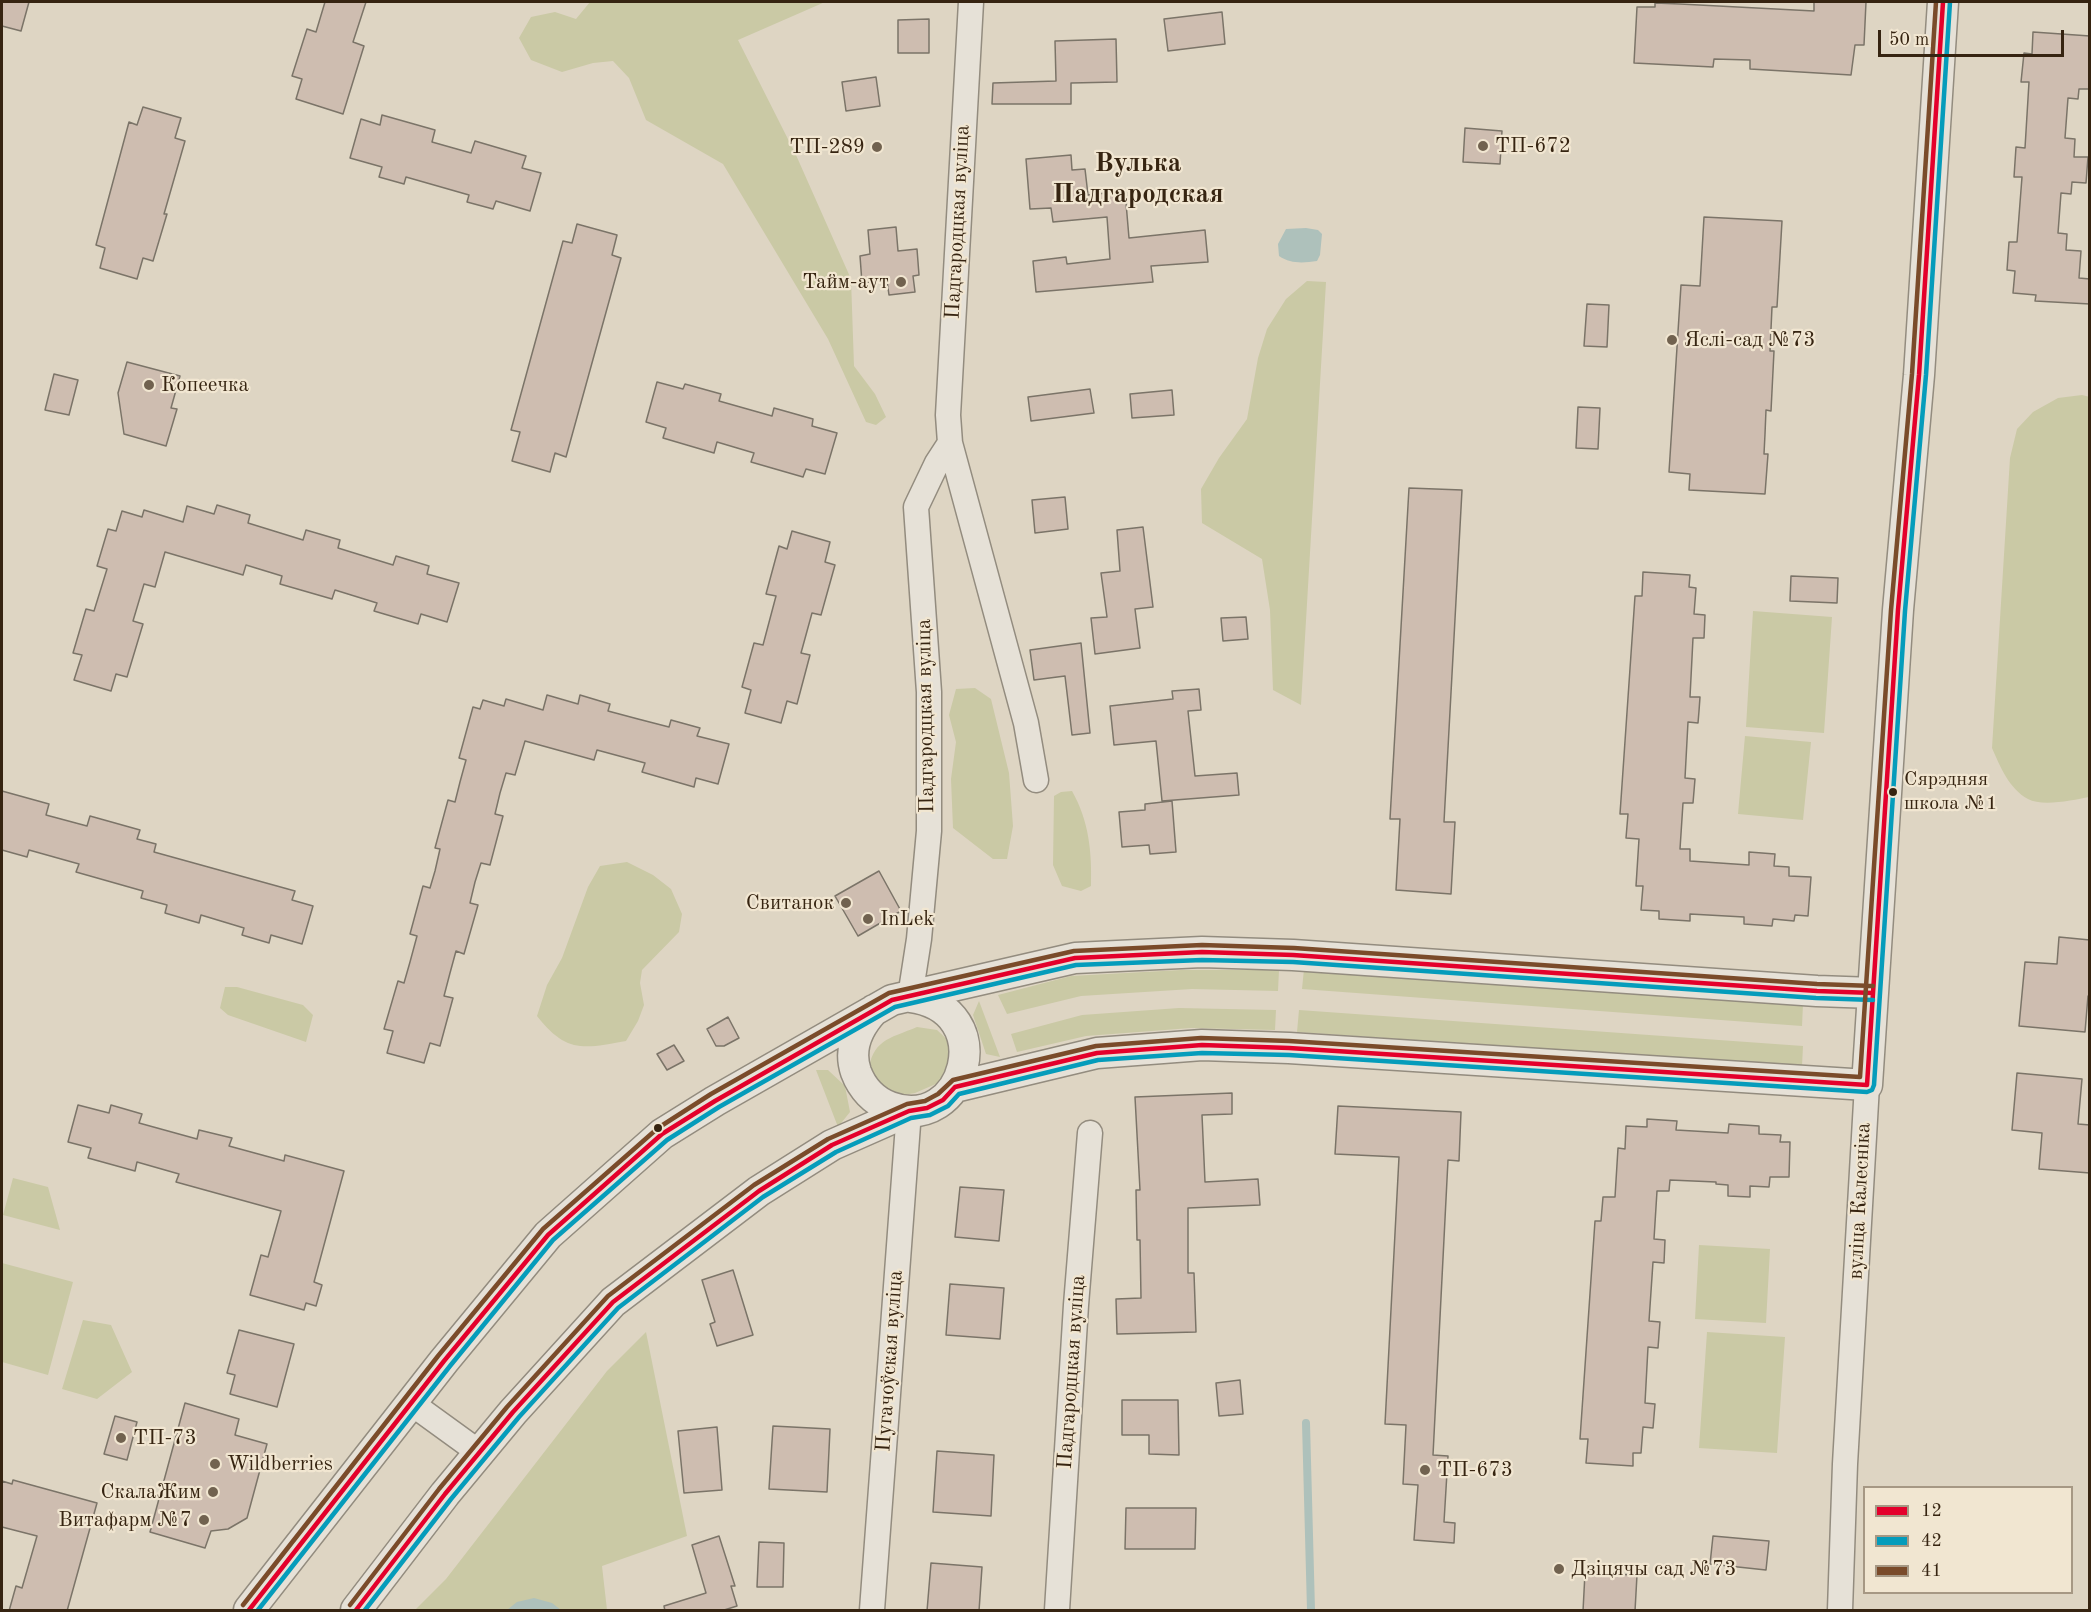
<!DOCTYPE html>
<html>
<head>
<meta charset="utf-8">
<style>
	body { margin:0 }
	#map { position:relative; width:2091px; height:1612px; overflow:hidden; background:#ded5c3; font-family:"Old Standard TT",serif }
	canvas { display:block }
	.frame { position:absolute; inset:0; border:3px solid #362411; pointer-events:none }
	.legend { position:absolute; left:1863px; top:1486px; width:210px; height:108px; box-sizing:border-box; background:#f1e6d1; border:2px solid #a69884; margin:0; padding:8px 10px; list-style:none; font-size:18px; color:#362411 }
	.legend li { display:flex; align-items:center; gap:12px; height:30px }
	.legend b { width:30px; border:2px solid #a69884 }
	.scale { position:absolute; left:1878px; top:30px; width:186px; height:27px; box-sizing:border-box; border:3px solid #362411; border-top:0; padding-left:8px; font-size:18px; line-height:21px; white-space:nowrap; color:#362411; -webkit-text-stroke:4px #f1e6d1; paint-order:stroke }
</style>
</head>
<body>
<div id="map">
<canvas width="2091" height="1612"></canvas>
<div class="frame"></div>
<ul class="legend">
<li><b style="height:8px;background:#e4002b"></b>12</li>
<li><b style="height:8px;background:#059cbb"></b>42</li>
<li><b style="height:8px;background:#7a4b2a"></b>41</li>
</ul>
<div class="scale">50 m</div>
</div>
<script>
const context = document.querySelector('canvas').getContext('2d');
context.lineJoin = 'round';
function fillPath(path, color) {
  context.fillStyle = color;
  context.fill(path, 'evenodd');
}
function strokePath(path, color, width, dash) {
  context.strokeStyle = color;
  context.lineWidth = width;
  context.lineCap = dash ? 'butt' : 'round';
  context.setLineDash(dash || []);
  context.stroke(path);
}
function drawText(font, color, halo, rows, align = 'center') {
  context.font = font + ' "Old Standard TT",serif';
  context.lineWidth = 4.5;
  context.setLineDash([]);
  context.textBaseline = 'middle';
  context.strokeStyle = halo;
  context.fillStyle = color;
  for (const [text, x, y, turn = 0] of rows) {
    context.save();
    context.translate(x, y);
    context.rotate((+turn || 0) * Math.PI / 180);
    context.textAlign = isNaN(turn) ? turn : align;
    if (halo) context.strokeText(text, 0, 0);
    context.fillText(text, 0, 0);
    context.restore();
  }
}
fillPath(new Path2D(`
	M590,2h235l-87,38 58,115 55,124 3,87 21,28 11,23 -10,8 -10,-3 -38,-83 -105,-175 -77,-44 -17,-42 -16,-17 -20,2 -31,9 -31,-12 -12,-22 12,-21 24,-5 21,7z
	M1307,281l19,1 -25,423 -28,-15 -3,-80 -8,-51 -60,-36 -1,-34 18,-31 28,-39 11,-61 9,-29 19,-30z
	M2082,395l8,2 -1,400c-15,3 -47,10 -61,2 -19,-10 -28,-33 -36,-51l18,-290 7,-29 16,-17 25,-14z
	M1753,611l79,6 -8,116 -78,-6z
	M975,688l16,11 18,74 4,53 -6,33h-14l-40,-31 -2,-49 5,-37 -7,-27 7,-26z
	M1745,736l66,6 -8,78 -65,-6z
	M1072,791c17,30 20,61 19,95l-10,5 -19,-5 -9,-21 1,-69 7,-4z
	M627,862l26,13 18,14 11,25 -3,18 -37,38 -2,13 4,22 -6,16 -12,20c-43,8 -60,12 -89,-25l10,-31 15,-27 26,-71 12,-21z
	M1304,969l499,35 -1,22 -500,-37z
	M1181,970h98l-1,21 -86,-2 -111,7 -74,18 -9,-19 73,-19z
	M225,987h12l66,18 10,10 -7,27 -78,-27 -8,-7z
	M979,1001l21,56 -14,-3 -13,-39z
	M1179,1008l97,2 -1,20 -84,-2 -105,8 -69,16 -6,-18 71,-19z
	M1299,1010l504,36 -1,20 -505,-34z
	M917,1027l20,3 15,14 -7,36 -30,13 -23,4 -24,-23c4,-34 20,-35 49,-47z
	M816,1070h12l17,16 5,26 -12,15z
	M13,1178l35,9 12,43 -57,-15z
	M1699,1245l71,4 -4,74 -71,-4z
	M2,1263l71,19 -25,93 -46,-13z
	M83,1320l28,5 21,47 -35,27 -35,-10z
	M646,1332l41,204 -85,30 5,44h-192l31,-31 161,-208z
	M1707,1332l78,5 -8,116 -78,-5z`), '#cac9a5');
fillPath(new Path2D(`
	M1306,228l12,2 4,4 -2,21 -3,6c-14,2 -26,3 -38,-5l-1,-12 8,-15z
	M534,1598l18,5 9,7h-54l10,-8z`), '#aec1bb');
strokePath(new Path2D(`
	M1306,1423l5,187`), '#aec1bb', 8);
const building = new Path2D(`
	M2,2h27l-8,29 -19,-5z
	M325,2h41l-13,40 11,4 -21,68 -47,-15 6,-20 -10,-3 15,-47 9,3z
	M1814,2h52l-2,43h-9l-4,30 -101,-6v-9l-36,-1 -1,8 -79,-4 3,-56h18v-4l25,1 134,7z
	M1222,12l3,32 -57,7 -4,-32z
	M929,19v34h-31v-33z
	M2033,32l57,4v53h-11l-1,10 -10,-1 -3,40 10,1 -1,18h14l-2,26 -14,-1 -1,12 -10,-1 -3,40 9,1 -1,16 15,1 -2,27 11,1v25l-55,-3 1,-6 -23,-2 2,-22 -8,-1 2,-28h8l5,-65h-8l2,-30 9,1 4,-66h-8l3,-29 8,1z
	M1116,39l1,43 -46,1v21h-79l1,-21 63,-2 -1,-40z
	M876,77l4,29 -34,5 -4,-29z
	M143,107l38,11 -6,20 10,3 -21,73h3l-14,47 -10,-3 -6,21 -37,-11 5,-20 -9,-3 33,-123 8,3z
	M382,115l53,15 -3,12 39,11 4,-12 51,15 -4,12 19,5 -11,38 -34,-10 -3,8 -26,-7 2,-7 -63,-18 -2,7 -25,-7 3,-10 -32,-9 11,-39 19,6z
	M1465,128l37,3 -2,33 -37,-2z
	M1071,155l1,15 13,-1 3,26 37,-4 4,47 76,-8 3,32 -57,4 2,16 -117,10 -3,-31 33,-4 1,7 43,-5 -3,-42 -54,5 -2,-14 -21,1 -4,-50z
	M1704,217l78,4 -5,86h-5l-2,44h4l-3,60 -5,-1 -1,24 -1,20h4l-3,40 -76,-4 1,-16 -21,-2 12,-187 19,1z
	M577,224l40,11 -5,20 9,3 -55,199 -11,-4 -5,19 -38,-11 8,-29 -9,-2 52,-189 9,2z
	M896,227l2,24 19,-2 2,26 -6,1 2,16 -26,3 -2,-14 -25,2 -2,-27 10,-2 -2,-24z
	M1587,304l22,1 -2,42 -23,-1z
	M127,362l53,14 -9,32 6,1 -11,37 -42,-12 -6,-41z
	M54,374l24,6 -9,35 -24,-5z
	M657,382l26,7 2,-5 36,10 -2,7 53,15 2,-8 39,11 -1,7 25,7 -12,41 -19,-5 -3,8 -52,-15 3,-9 -37,-11 -3,11 -51,-15 3,-10 -20,-6z
	M1090,389l4,24 -63,8 -3,-24z
	M1172,390l2,25 -42,3 -2,-24z
	M1578,407l22,1 -2,41 -22,-1z
	M1409,488l53,2 -18,332h11l-4,72 -55,-4 4,-71h-10z
	M1065,497l3,32 -33,4 -3,-33z
	M217,505l33,10 -2,8 55,17 3,-10 34,10 -2,8 55,17 3,-9 33,10 -2,8 32,9 -12,39 -26,-8 -3,10 -44,-13 3,-8 -42,-13 -3,9 -52,-15 2,-8 -36,-11 -3,10 -78,-23 -10,35 -11,-3 -11,37 10,3 -16,53 -11,-3 -5,17 -37,-11 8,-25 -9,-2 13,-44 8,2 13,-42 -10,-3 11,-37 8,2 6,-20 20,6 2,-7 39,12 4,-16 27,8z
	M1143,527l10,80 -18,2 5,39 -45,6 -4,-36 16,-1 -6,-44 19,-2 -3,-41z
	M792,531l38,11 -5,20 10,3 -14,50 -9,-2 -11,40 9,2 -13,49 -10,-3 -6,22 -36,-10 6,-23 -9,-3 12,-44 9,2 13,-49 -10,-2 13,-48 8,3z
	M1643,572l47,3 -1,12 7,1 -2,26 11,1 -1,23h-11l-3,59h10l-1,14 -1,12 -10,-1 -3,56 10,1 -2,24h-10l-3,46h10v12l59,4v-13l26,2 -1,12 15,1v9l22,1 -3,39 -13,-1 -1,6 -21,-2 -1,7 -28,-2v-7l-54,-3v7l-31,-2v-8l-18,-1 2,-24h-7l3,-47 -13,-1 2,-24h-8l15,-218h7z
	M1791,576l47,2 -1,25 -47,-2z
	M1246,617l2,22 -25,2 -2,-23z
	M1081,643l9,90 -18,2 -7,-59 -31,4 -4,-30z
	M1199,689l2,21 -13,1 7,65 42,-3 2,22 -77,6 -6,-60 -42,4 -4,-39 63,-7 -1,-8z
	M547,695l31,9 2,-9 30,9 -2,7 30,8 31,8 2,-7 29,8 -3,8 32,8 -11,40 -22,-6 -2,9 -52,-15 3,-9 -48,-13 -3,10 -69,-19 -10,34 -9,-2 -6,20 -5,21 8,2 -13,49 -9,-2 -6,19 -5,21 8,2 -14,49 -8,-3 -6,22 -6,23 9,2 -13,48 -10,-3 -6,20 -37,-10 6,-22 -9,-2 14,-48 6,2 6,-21 7,-26 -7,-2 13,-48 7,2 5,-17 5,-22 -5,-1 13,-48 7,2 5,-20 6,-22 -7,-2 14,-51 7,2 3,-9 21,6 2,-7 37,11z
	M2,791l47,13 -3,11 41,11 3,-10 50,14 -3,9 19,5 -2,8 141,39 -3,9 21,6 -11,38 -31,-9 -2,8 -27,-8 2,-7 -43,-13 -2,8 -34,-10 2,-8 -26,-7 2,-7 -67,-19 3,-8 -50,-14 -2,7 -25,-7z
	M1172,801l4,51 -26,2 -1,-9 -27,2 -3,-35 26,-2v-6z
	M879,871l22,40 -43,25 -23,-40z
	M2059,937l31,3v56h-2l-3,36 -66,-6 6,-64 32,2z
	M728,1017l11,21 -15,8h-8l-9,-17z
	M674,1045l10,16 -17,9 -10,-16z
	M2017,1073l65,6 -4,45 12,1v48l-51,-4 3,-36 -30,-3z
	M1232,1093v21l-30,1 3,67 53,-3 2,26 -72,3v65h6l2,59 -79,2 -1,-35 25,-1 -1,-58h-3l-1,-50h4l-5,-93z
	M78,1105l31,8 2,-8 31,9 -3,9 58,16 2,-9 33,8 -3,8 55,15 1,-6 59,16 -30,111 8,3 -6,21 -10,-3 -2,7 -54,-15 11,-40 7,2 13,-46 -105,-29 3,-8 -42,-12 -2,9 -47,-13 3,-10 -23,-6z
	M1338,1106l123,6 -2,49 -11,-1 -15,295 15,1 -4,66 11,1 -1,20 -40,-3 4,-55 -15,-1 3,-59 -21,-1 14,-267 -64,-3z
	M1647,1119l30,2 -1,9 52,3 1,-9 30,2v8l22,1 -1,7h10l-1,35h-19l-1,10 -19,-1v11l-22,-1v-11l-12,-1v-2l-46,-2 -1,11h-12l-3,48 11,1 -1,23 -11,-1 -4,59 11,1 -2,26 -10,-1 -3,56 10,1 -2,24 -10,-1 -2,26h-8v13l-47,-3 2,-24h-8l15,-218h6l2,-24h12l3,-49 7,1 1,-23 21,1z
	M960,1187l44,3 -5,51 -44,-4z
	M733,1270l20,65 -36,11 -7,-22 5,-2 -13,-42z
	M950,1284l54,4 -4,51 -54,-4z
	M239,1330l55,14 -17,63 -47,-13 5,-19 -8,-2z
	M1240,1380l3,34 -24,2 -3,-33z
	M1122,1400h56l1,55 -30,-1v-19h-27z
	M185,1403l54,16 -4,16 32,9 -20,74 -19,11 -17,2 -6,17 -55,-16z
	M115,1416l22,6 -10,38 -23,-6z
	M773,1426l57,3 -3,63 -58,-3z
	M717,1427l5,63 -38,3 -6,-62z
	M937,1451l57,4 -3,61 -58,-4z
	M13,1480l84,23 -30,108h-58l7,-25 6,2 15,-52 -35,-9v-46l10,3z
	M1126,1508h70l-1,41h-70z
	M719,1536l16,50h-4l6,20 -16,5h-56l-1,-5 42,-13 -14,-48z
	M1713,1536l56,5 -3,29 -56,-6z
	M759,1542l25,1 -1,44h-26z
	M931,1563l51,4 -3,44h-52z
	M1585,1573l52,2 -2,36h-52z`);
fillPath(building, '#cebdb0');
strokePath(building, '#7b7468', 1.5);
const minor = new Path2D(`
	M950,443l76,280 10,57
	M910,997l9,-58 10,-108v-139l-13,-185 21,-44 13,-20 -2,-28 23,-413
	M411,1403l69,50
	M872,1610l37,-499
	M1057,1610l19,-305 14,-172
	M1840,1610l5,-146 22,-379`);
const tertiary = new Path2D(`
	M874,1010c-16,17 -26,39 -18,62 6,16 18,29 34,35 75,28 112,-98 20,-110
	M955,1087l142,-34 105,-8 87,3 578,37 31,-475 21,-235 24,-373
	M249,1610l195,-249 104,-126 114,-101 53,-33 177,-101 183,-42 127,-6 91,3 524,36 56,2
	M356,1610l89,-116 68,-82 100,-110 146,-111 73,-46 77,-34`);
strokePath(minor, '#938c7f', 27);
strokePath(tertiary, '#938c7f', 33);
strokePath(minor, '#e6e1d7', 24);
strokePath(tertiary, '#e6e1d7', 30);
strokePath(new Path2D(`
	M249,1610l195,-249 104,-126 114,-101 53,-33 177,-101 183,-42 127,-6 91,3 524,36 56,2
	M356,1610l89,-116 68,-82 100,-110 146,-111 73,-46 77,-34 18,-3 16,-8 12,-13 142,-34 105,-8 87,3 578,37 31,-475 21,-235 24,-373`), '#e4002b', 4.5);
strokePath(new Path2D(`
	M258,1610l192,-244 103,-126 114,-100 52,-33 176,-100 181,-42 126,-5 91,2 523,36 57,2
	M365,1610l86,-111 68,-82 99,-109 145,-111 73,-45 75,-34 19,-3 18,-9 11,-12 139,-34 104,-7 87,2 578,37 5,-2 2,-5 31,-474 21,-236 24,-373`), '#059cbb', 4.5);
strokePath(new Path2D(`
	M243,1605l195,-249 105,-127 115,-101 53,-34 178,-101 185,-42 128,-6 92,3 523,36 56,2
	M350,1605l89,-116 68,-82 101,-111 146,-111 74,-46 79,-35 18,-3 13,-7 15,-14 143,-34 105,-8 88,3 571,36 31,-467 21,-236 24,-372`), '#7a4b2a', 4.5);
for (const [x, y, r, color] of [
	[1483,146,6,"#71624f"],
	[877,147,6,"#71624f"],
	[901,282,6,"#71624f"],
	[1672,340,6,"#71624f"],
	[149,385,6,"#71624f"],
	[1893,792,5,"#362411"],
	[846,903,6,"#71624f"],
	[868,919,6,"#71624f"],
	[658,1128,5,"#362411"],
	[121,1438,6,"#71624f"],
	[215,1464,6,"#71624f"],
	[1425,1470,6,"#71624f"],
	[213,1492,6,"#71624f"],
	[204,1520,6,"#71624f"],
	[1559,1569,6,"#71624f"]
]) {
  const dot = new Path2D();
  dot.arc(x, y, r, 0, 2 * Math.PI);
  context.fillStyle = color;
  context.fill(dot);
  strokePath(dot, '#f1e6d1', 2);
}
drawText('20px', '#362411', '#f1e6d1', [
	["Сярэдняя",1904,780],
	["школа №1",1904,804]
], 'left');
drawText('21px', '#362411', '#f1e6d1', [
	["ТП-672",1495,146],
	["ТП-289",865,147,"right"],
	["Тайм-аут",889,282,"right"],
	["Яслі-сад №73",1684,340],
	["Копеечка",161,385],
	["Свитанок",834,903,"right"],
	["InLek",880,919],
	["ТП-73",133,1438],
	["Wildberries",227,1464],
	["ТП-673",1437,1470],
	["СкалаЖим",201,1492,"right"],
	["Витафарм №7",192,1520,"right"],
	["Дзіцячы сад №73",1571,1569]
], 'left');
drawText('21px', '#362411', '#f1e6d1', [
	["Падгародцкая вуліца",958,222,-87],
	["Падгародцкая вуліца",926,716,-91],
	["вуліца Калесніка",1860,1201,-87],
	["Пугачоўская вуліца",890,1361,-86],
	["Падгародцкая вуліца",1072,1372,-86]
]);
drawText('bold 27px', '#362411', '#f1e6d1', [
	["Вулька",1138,164],
	["Падгародская",1138,195]
]);
</script>
</body>
</html>
